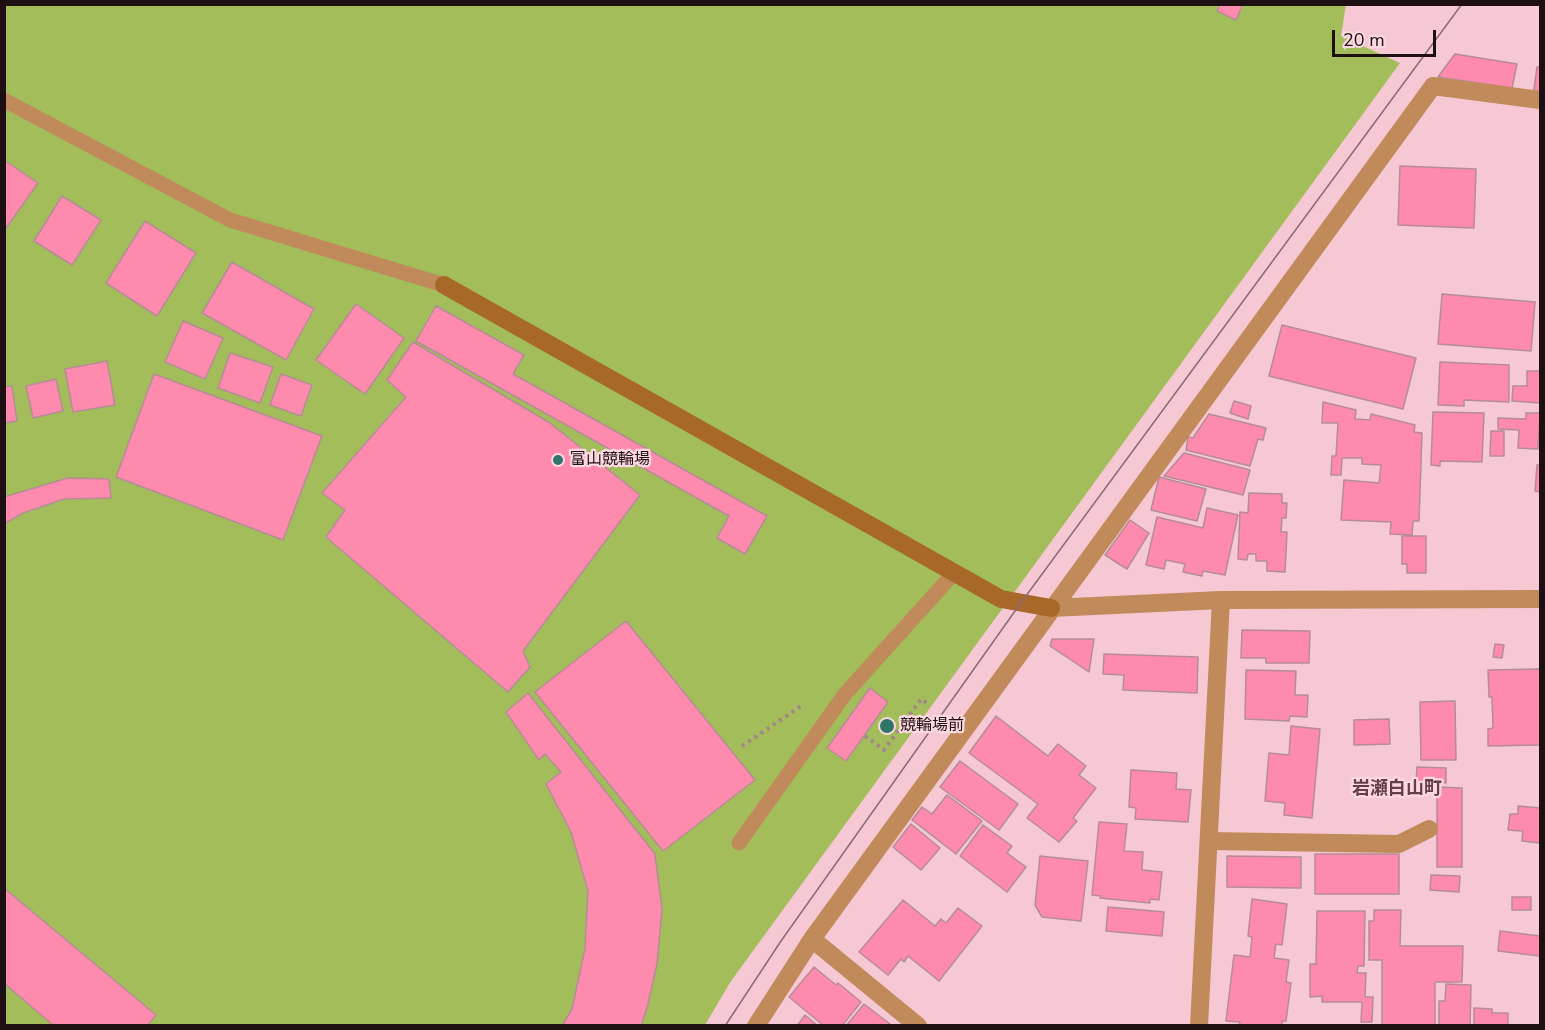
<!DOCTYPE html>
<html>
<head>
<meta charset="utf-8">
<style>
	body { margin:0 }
	#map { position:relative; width:1545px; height:1030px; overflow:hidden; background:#f5c8d3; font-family:"Nunito Sans",sans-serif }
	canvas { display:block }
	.frame { position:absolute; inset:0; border:6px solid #1e0f13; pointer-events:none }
	.scale { position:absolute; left:1332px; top:30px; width:104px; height:27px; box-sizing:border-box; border:3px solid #1e0f13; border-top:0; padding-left:8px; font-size:18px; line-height:21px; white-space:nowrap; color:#1e0f13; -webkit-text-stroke:4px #fcd8e0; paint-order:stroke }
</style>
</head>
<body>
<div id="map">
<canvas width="1545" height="1030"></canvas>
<div class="frame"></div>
<div class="scale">20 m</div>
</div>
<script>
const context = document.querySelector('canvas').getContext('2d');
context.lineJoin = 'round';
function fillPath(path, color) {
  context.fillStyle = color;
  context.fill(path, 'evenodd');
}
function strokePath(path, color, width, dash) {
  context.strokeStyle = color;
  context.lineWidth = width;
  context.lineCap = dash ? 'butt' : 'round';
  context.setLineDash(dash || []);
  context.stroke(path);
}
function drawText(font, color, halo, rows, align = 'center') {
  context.font = font + ' "Nunito Sans","Noto Sans JP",sans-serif';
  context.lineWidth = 4.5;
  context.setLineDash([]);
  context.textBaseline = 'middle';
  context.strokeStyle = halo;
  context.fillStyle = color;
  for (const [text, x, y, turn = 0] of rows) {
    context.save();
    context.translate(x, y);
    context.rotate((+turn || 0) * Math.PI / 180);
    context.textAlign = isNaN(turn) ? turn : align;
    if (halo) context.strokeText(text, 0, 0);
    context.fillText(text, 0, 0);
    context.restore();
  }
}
fillPath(new Path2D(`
	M1346,4l-5,32 59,27 -669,918 -26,44 -700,1v-1021z`), '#a2bd59');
const building = new Path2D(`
	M1220,4h23l-7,16 -19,-9z
	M1455,54l62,10 -5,24 -74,-11z
	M1537,67h3v30l-7,-1z
	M4,160l34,23 -34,48z
	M1400,166l76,3 -2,59 -76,-3z
	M62,196l39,24 -29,45 -38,-24z
	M145,221l51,32 -39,63 -51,-33z
	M232,262l82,47 -28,51 -84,-47z
	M1442,294l93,8 -4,49 -93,-7z
	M356,304l48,34 -39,56 -49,-34z
	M436,306l88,49 -11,19 254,142 -22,38 -28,-16 12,-22 -313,-175z
	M183,321l40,17 -18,41 -40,-17z
	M1282,325l134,33 -13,51 -134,-33z
	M413,342l137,81 90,72 -117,156 7,16 -22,25 -182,-155 19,-27 -23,-17 84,-96 -19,-17z
	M230,353l43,14 -13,36 -42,-15z
	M107,361l8,44 -42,7 -8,-43z
	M1440,362l69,3v37l-45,-2v6l-26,-1z
	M1527,371h13v32l-28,-2 1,-15h14z
	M154,374l168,62 -39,104 -167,-63z
	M281,374l31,11 -11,31 -31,-11z
	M56,379l7,32 -30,7 -7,-32z
	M12,386l5,35 -13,2v-36z
	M1234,401l17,5 -3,13 -18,-6z
	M1323,402l33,8 -1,9 15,1 1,-6 44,11 -1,7 8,1 -3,88h-6l-1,14 -22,-1 1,-12 -50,-2 3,-40 35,3 2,-18 -19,-1v-6h-20l-1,17h-10l1,-19h4l2,-33h-16z
	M1433,412l51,1 -2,49 -42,-1v5l-9,-1z
	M1526,413h14l-2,36 -20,-1 1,-18 -21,-1v-11l28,1z
	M1209,414l57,14 -3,12 -5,-1 -8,27 -64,-16 2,-13 5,1z
	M1491,431h13v25h-14z
	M1184,453l66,17 -7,25 -79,-19z
	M1537,465h3v27l-5,-1z
	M1159,477l47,12 -9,32 -46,-11z
	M68,478l41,1 2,19 -47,1 -41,14 -19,11v-27z
	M1249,493l33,1v9h5l-1,15h-4l-1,14h6l-2,40 -18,-1v-10h-11v-7h-8l-1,6 -9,-1 2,-47 8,1z
	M1207,508l31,7 -13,60 -22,-4 -1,5 -19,-4 2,-8 -19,-4 -2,9 -18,-4 11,-48 46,11z
	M1130,520l19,13 -22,36 -22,-14z
	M1402,536h24v37h-19v-9h-5z
	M626,621l129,159 -92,71 -128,-159z
	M1242,630l68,1 -1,32h-43v-5h-25z
	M1052,639h42l-5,33 -39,-26z
	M1495,644l9,1 -2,13 -9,-1z
	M1104,654l94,3 -1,36 -74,-3 1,-15 -21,-1z
	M1540,669v76l-52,1v-17l5,-1 -1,-31h-3l-1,-27z
	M1246,670l50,1 -1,24h13l-1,22 -17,-1 -1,5 -44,-2z
	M870,688l18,14 -42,59 -19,-13z
	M528,693l127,161 7,56 -5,54 -10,44 -6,18h-79l10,-17 13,-60 3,-58 -17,-59 -25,-48 15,-12 -16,-18 -6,6 -33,-48z
	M1455,701l1,59h-35l-1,-58z
	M996,716l52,40 10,-12 28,22 -7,9 17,13 -23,30 4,3 -18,21 -32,-24 11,-14 -69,-51z
	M1389,719l1,25 -36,1v-25z
	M1291,726l29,3 -8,89 -28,-3 1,-12 -20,-2 4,-48 20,2z
	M960,761l58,43 -19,26 -59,-43z
	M1417,767l29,1v15l-30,-1z
	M1131,770l46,3 -1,16 15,1 -3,32 -53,-3 1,-11 -7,-1z
	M1437,787l25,1v79h-25z
	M947,795l35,26 -26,33 -44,-34 10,-13 10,7z
	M1518,806l22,2v35l-18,-2 1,-10 -15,-1 2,-16h8z
	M1099,822l28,2 -3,27 19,1 -1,18 20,2 -3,28 -9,-1v4l-50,-5 1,-2 -9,-1z
	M911,824l29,24 -19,22 -28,-23z
	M983,825l29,21 -5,7 19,14 -19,25 -47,-36z
	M1315,854h84v40h-84z
	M1040,856l48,5 -7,60 -39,-4 -7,-12z
	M1227,856l74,1v31l-74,-1z
	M1431,875l29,1 -1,16 -29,-2z
	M4,888l152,127 -9,11h-93l-50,-43z
	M1512,897h19v13h-19z
	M1252,899l35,5 -5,41 -6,-1 -2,14 15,2 -3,22 5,1 -5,38h-4v5h-43l1,-4 -14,-1 8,-66 16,2 2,-20 -4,-1z
	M903,900l32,26 6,-7 5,4 12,-15 24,18 -43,55 -31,-25 -4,6 -3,-3 -13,16 -29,-23z
	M1108,907l56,5 -2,24 -56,-5z
	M1374,910h27l-1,36h63l-1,36h-27v44h-53v-66h-13v-39h5z
	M1317,911h48l-1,55h-6l-1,7h9l-1,24h8l-1,25h-11l1,-20h-40v-6l-12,1v-33h6z
	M1500,931l40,5v20l-42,-5z
	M814,967l22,18 2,-2 23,19 -19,24h-18l-35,-29z
	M1446,984l25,1 -1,41h-31v-25h6z
	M864,1004l26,20 -1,2h-43z
	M1474,1008l18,1v4h16v13h-34z
	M805,1015l13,11h-21z`);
fillPath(building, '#fe8aad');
strokePath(building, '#b58c96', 1.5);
strokePath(new Path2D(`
	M865,736l19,14 37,-51 7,5
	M742,746l62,-42`), '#a5838b', 4, [3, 4.5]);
strokePath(new Path2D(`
	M4,100l226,120 214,65
	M739,843l106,-149 108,-120`), '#c08a5a', 15);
strokePath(new Path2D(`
	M1051,608l170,-8 319,-1
	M1209,841l190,3 30,-15
	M812,939l106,87
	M756,1026l56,-87 621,-853 107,14
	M1199,1026l22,-426`), '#c08a5a', 18);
strokePath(new Path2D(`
	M444,285l557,314 50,9`), '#a76829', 18);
strokePath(new Path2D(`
	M725,1026l56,-85 239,-337 442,-600`), '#8b6c74', 1.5);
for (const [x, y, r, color] of [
	[558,460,6,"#2f756a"],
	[887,726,8,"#2f756a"]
]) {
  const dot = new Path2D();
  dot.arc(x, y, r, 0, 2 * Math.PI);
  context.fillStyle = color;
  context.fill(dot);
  strokePath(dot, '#fcd8e0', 2);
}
drawText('16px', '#1e0f13', '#fcd8e0', [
	["富山競輪場",570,460],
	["競輪場前",900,726]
], 'left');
drawText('bold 18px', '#643f49', '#fcd8e0', [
	["岩瀬白山町",1397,790]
]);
</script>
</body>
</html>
